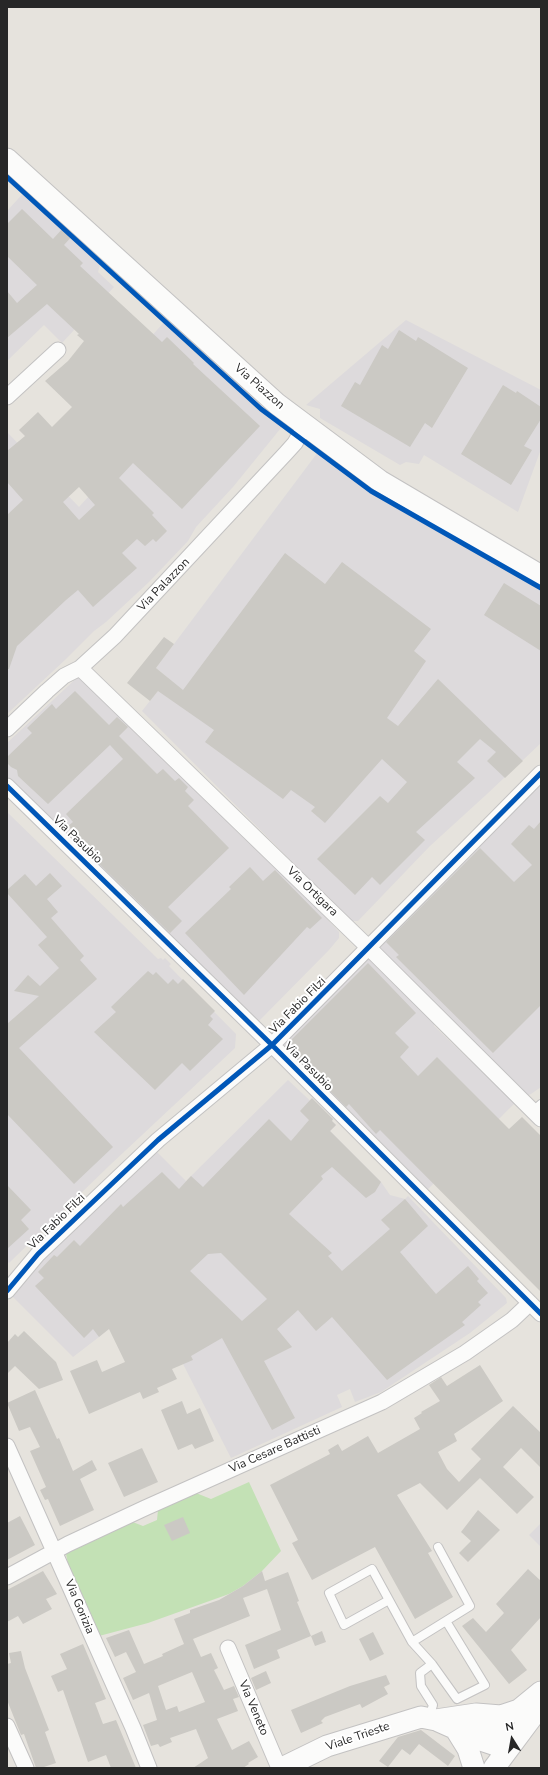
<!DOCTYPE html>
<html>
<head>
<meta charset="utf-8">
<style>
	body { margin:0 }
	#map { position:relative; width:548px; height:1775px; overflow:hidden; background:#e6e3dd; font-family:"Nunito Sans",sans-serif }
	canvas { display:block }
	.frame { position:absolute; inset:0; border:8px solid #272727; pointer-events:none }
	.north { position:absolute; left:492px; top:1719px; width:40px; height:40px; -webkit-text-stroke:3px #fff; paint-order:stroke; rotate:349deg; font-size:11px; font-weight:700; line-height:16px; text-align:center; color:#272727 }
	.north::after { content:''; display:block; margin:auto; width:14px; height:18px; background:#272727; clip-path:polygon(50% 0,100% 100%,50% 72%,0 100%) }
</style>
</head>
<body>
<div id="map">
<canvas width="548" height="1775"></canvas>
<div class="frame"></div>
<div class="north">N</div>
</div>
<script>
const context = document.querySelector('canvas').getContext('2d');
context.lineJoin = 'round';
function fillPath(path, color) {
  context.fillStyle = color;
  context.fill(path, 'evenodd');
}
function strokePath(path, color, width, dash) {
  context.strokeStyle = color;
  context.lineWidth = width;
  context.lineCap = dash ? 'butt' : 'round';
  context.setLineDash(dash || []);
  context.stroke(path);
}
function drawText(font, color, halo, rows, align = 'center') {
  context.font = font + ' "Nunito Sans",sans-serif';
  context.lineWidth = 4;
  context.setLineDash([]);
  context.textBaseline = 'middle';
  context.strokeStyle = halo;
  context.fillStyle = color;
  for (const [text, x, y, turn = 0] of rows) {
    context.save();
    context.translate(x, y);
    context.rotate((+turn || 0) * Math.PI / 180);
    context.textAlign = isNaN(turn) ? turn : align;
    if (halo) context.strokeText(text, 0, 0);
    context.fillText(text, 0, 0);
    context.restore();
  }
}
fillPath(new Path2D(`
	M28,188l75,66 -5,18 16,15 -52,56 -18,-18 -37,36v-150z
	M167,319l118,104 -52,64 -37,40 -8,14 -39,41 -43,40 -12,9 -28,28 -59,55v-282l72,75 40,-44 -13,-77z
	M406,320l135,70v59l-23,63 -94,-57 -5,9 -13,-2 -6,3 -80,-47v-9l-14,-4z
	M318,452l223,135v156l-54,51 -57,52 -72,75h-7l-209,-210 26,-33 -12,-10z
	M82,673l180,176 77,83v6l-10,12 -70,71h-8l-244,-239v-39z
	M541,774v313l-10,7 -5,2 -26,-25 -128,-131z
	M7,812l151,147 3,-1 2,2 2,-2 6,6 -2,2 67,68 -1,14 -125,117 -101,98 -2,-2z
	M362,952l72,70v4l81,77 -92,91 -141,-139 -8,-21z
	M288,1080l48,45 -6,6 51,51 9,13 15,4 3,-3 98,102 1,5 -37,30 -89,59 -26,10 -5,-13 -13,6 5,12 -111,51 -48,-94 -48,-58 -36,31 -26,20 -63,-63 61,-64 84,-80 31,31z
	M541,1523v24l-12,-12z`), '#dddadc');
fillPath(new Path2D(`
	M249,1482l32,69 -19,20 -19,15 -14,8 -81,29 -49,13 -31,-72 -2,-10 2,-5 62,-28 13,5 14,-6 1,-10 38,-17 15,6z`), '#c3e1b5');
fillPath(new Path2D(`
	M22,209l31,30 11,-12 9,8 -9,10 19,18 -3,3 82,76 5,-5 27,26 -1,1 67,62 -78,83 -49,-46 -14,15 35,35 -2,2 15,16 -11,11 -3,-3 -8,7 -8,-7 -15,14 15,15 -44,39 -15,-17 -12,10 -49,46 -8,23h-2v-154l16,-15 -16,-18v-31l18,-15 -6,-6 19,-18 14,15 20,-20 -27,-26 23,-20 16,-20 -7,-6 2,-1 -32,-30 -40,34v-47l10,12 20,-18 -30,-29v-32zM79,487l16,18 -16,15 -16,-18z
	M399,330l17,11 2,-4 50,31 -36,60 -7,-5 -15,24 -69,-41 14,-24 5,3 22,-40 6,4z
	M503,385l13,8 1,-2 24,16v12l-17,27 8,4 -21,35 -50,-31z
	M285,553l40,31 17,-22 89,67 -17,22 12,10 -39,57 11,8 40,-47 85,82 -18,17 -18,-17 9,-9 -16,-13 -23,23 18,16 -59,54 9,8 -45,45 -8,-8 -17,18 -38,-36 63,-63 8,7 19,-21 -25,-23 -57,64 -14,-12 4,-4 -24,-17 -8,9 -78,-57 9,-12 -56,-39 -8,10 -23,-18 37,-46 10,7 -18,24 27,22z
	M504,583l37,23v45l-57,-36z
	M75,691l34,34 8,-8 11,10 -9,9 38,38 6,-5 12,12 4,-3 9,9 -3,4 9,9 -6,6 41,42 -61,59 14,14 -12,12 -89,-87 4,-3 -17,-17 5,-4 -7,-8 57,-55 -13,-14 -62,59 -30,-28 -1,-6 -6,-3 -4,-4v-6l25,-24 -5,-5 25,-24 4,5z
	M541,821v184l-48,48 -97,-96 3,-2 -13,-13 94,-94 34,34 18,-17 -21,-21 18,-19 5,4z
	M250,867l13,14 12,-11 47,48 -12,11 -3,-2 -63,68 -59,-62 46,-44 -2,-2z
	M50,873l12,13 -15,13 11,13 -7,6 33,38 -4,4 17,19 -78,69 94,99 -39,37 -67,-70v-90l32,-28 -25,-5 14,-16 12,11 19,-18 -21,-23 9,-8 -40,-44v-3l18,-16 11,12z
	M368,963l48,50 -21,20 14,14 -9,10 18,19 19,-19 72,72 13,-12 19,19v156l-161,-162 -4,4 -27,-30 -3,3 -61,-61z
	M148,971l5,4 3,-3 12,12 5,-5 5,5 5,-5 32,32 -5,5 3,3 -5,6 15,14 -33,32 -8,-8 -27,27 -61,-58 22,-20 -5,-5z
	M312,1098l21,21 -1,2 4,4 -6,6 51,51 -6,10 -9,6 -34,-31 -11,9 2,3 -34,35 43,39 -4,3 14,15 48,-42 -9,-9 24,-21 23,27 -28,26 36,42 32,-28 11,13 -2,2 11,12 -10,9 3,3 -19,17 3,3 -78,55 -55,-63 -16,14 -18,-21 -21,19 15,18 -28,14 31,57 -23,12 -50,-92 -31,18 2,4 -21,9 5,10 -20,9 2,4 -16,7 -3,-7 -51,22 -19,-43 27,-11 5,12 23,-10 -16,-33 -10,8 -6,-8 -9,9 -49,-52 9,-8 -6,-6 16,-17 3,2 17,-17 6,6 41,-42 2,3 39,-35 17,17 12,-13 12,11 66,-68 22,22 18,-21 -9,-9zM221,1253l46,46 -25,22 -52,-50 18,-17z
	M7,1185l24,25 -10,10 8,9 -22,20z
	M24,1331l32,31 7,18 -24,9 -24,-23 -8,8v-31l8,-9 3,3z
	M480,1365l23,36 -49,33 3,7 -19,11 9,17 12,13 22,-23 -10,-10 42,-43 28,27v35l-20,-20 -18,19 31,30 -17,17 -37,-36 -33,32 -27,-27 -23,12 35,56 -4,2 25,44 -38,22 -40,-72 -63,33 -20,-37 6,-3 -28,-55 60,-31 -2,-4 10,-6 4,7 26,-15 10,17 42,-24 -6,-11 8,-5 -1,-1 19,-11 -11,-16 12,-8 6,9z
	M35,1390l22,49 2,-1 14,33 19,-11 5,10 -17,9 14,31 -34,16 -12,-27 -3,1 -5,-10 6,-3 -16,-36 10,-4 -10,-20 -11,4 -12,-28z
	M182,1401l5,13 13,-6 14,33 -19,8 -3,-5 -14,6 -17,-40z
	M142,1448l16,34 -34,15 -16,-34z
	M478,1510l22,20 -32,32 -9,-9 12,-12 -10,-9z
	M20,1516l15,29 -28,15v-37z
	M183,1517l7,16 -18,8 -8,-16z
	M528,1569l13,12v36l-30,33 16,20 -18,14 -47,-58 11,-8 13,14 18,-19 -8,-9z
	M43,1571l14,23 -11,5 6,10 -29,15 -5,-8 -11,6v-32z
	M262,1571l3,10 23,-9 11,29 -2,1 14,34 -34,14 3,8 -26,11 -9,-24 36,-15 -14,-41 -24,9 7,18 -57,23 8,18 10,-4 7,15 -4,2 10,20 10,-4 5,11 -6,2 5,12 -21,8 15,31 17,-9 9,16 -10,6 1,1 -6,4h-50l15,-10 -12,-29 -26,9 2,4 -12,5 -2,-3 -7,2 -8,-21 14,-5 -8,-27 -16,7 -10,-22 13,-6 -10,-20 -11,5 -9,-19 23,-8 15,34 19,-8 -1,-2 22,-10 -10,-25 16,-6v-3l29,-10 24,-14zM192,1672l13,30 -26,10 -2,-6 -11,4 -8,-24z
	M322,1631l4,11 -11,4 -4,-10z
	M373,1632l11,22 -14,7 -11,-22z
	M83,1644l23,55 -11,4 8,21 13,-4 20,48h-25l-5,-13 -18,7 -25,-72 -5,2 -7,-16 16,-7 -7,-15z
	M21,1651l4,17 24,62 -4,2 11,31 -15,5h-5l-12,-34 -3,1 -14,-35v-36l4,-1 -2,-10z
	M266,1671l5,12 -15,7 -5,-12z
	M386,1675l4,9 -6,3 4,7 -26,14 -2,-4 -35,13 -4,4 2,2 -22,10 -10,-23 59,-24z
	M421,1730l34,26 -7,10 -29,-22 -9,11 -8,-6 -14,18 -9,-6 19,-24z`), '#cbc9c4');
const lane = new Path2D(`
	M533,1111l8,-7
	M389,1600l-45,25 -15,-32 43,-24 40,73 58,-36 -32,-59
	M412,1642l20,22 25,35 28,-14 -39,-64
	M429,1718l4,-13 -12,-19 -1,-13 12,-9`);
const street = new Path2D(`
	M7,397l51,-47
	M80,668l289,280 172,171
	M7,729l40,-38 17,-15 16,-8 35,-32 171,-183 9,-10 10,-18
	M7,786l265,259 269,269
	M7,1291l31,-37 120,-114 114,-95 269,-272
	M7,1446l126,282 16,40
	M7,1577l61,-33 77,-36 237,-106 83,-49 47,-33 18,-17
	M228,1648l51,120
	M7,1726l19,42`);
const secondary = new Path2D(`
	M7,159l270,245 103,77 161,95
	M476,1714l25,2 18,-6 22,-18
	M436,1720l40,-6 22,19 10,16
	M455,1728l13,21 6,19
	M282,1768l45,-22 94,-29 15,3 45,20 27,9
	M494,1768l47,-63`);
strokePath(lane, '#c3c2c2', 10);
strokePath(street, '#c3c2c2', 17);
strokePath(secondary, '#c3c2c2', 23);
strokePath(lane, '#fbfbfa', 8);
strokePath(street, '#fbfbfa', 15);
strokePath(secondary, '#fbfbfa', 21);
strokePath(new Path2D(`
	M7,177l254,232 110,82 170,97
	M7,786l265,259 269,269
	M7,1291l31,-37 120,-114 114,-95 269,-272`), '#0057b8', 5);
drawText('12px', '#272727', '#fff', [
	["Via Piazzon",259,387,41],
	["Via Palazzon",164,585,-46],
	["Via Pasubio",77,840,44],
	["Via Ortigara",312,892,44],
	["Via Fabio Filzi",298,1006,-45],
	["Via Pasubio",308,1067,45],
	["Via Fabio Filzi",57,1222,-44],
	["Via Cesare Battisti",275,1450,-24],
	["Via Gorizia",79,1607,67],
	["Via Veneto",253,1708,67],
	["Viale Trieste",358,1737,-19]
]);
</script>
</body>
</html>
